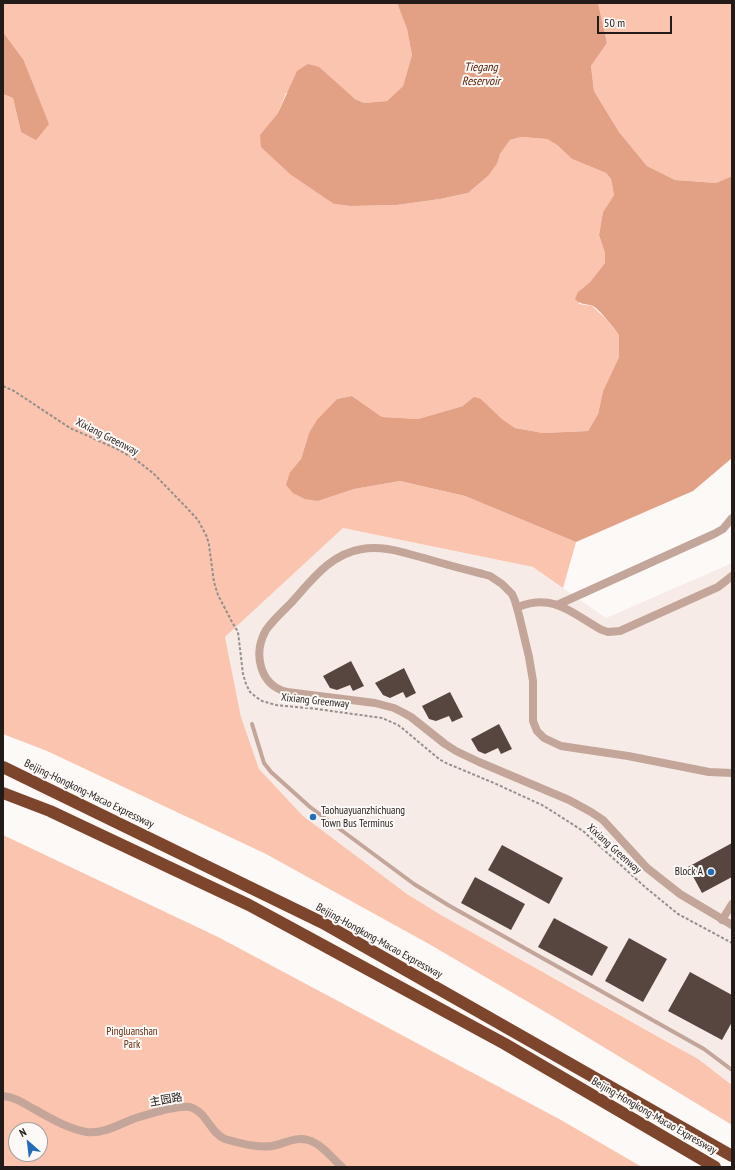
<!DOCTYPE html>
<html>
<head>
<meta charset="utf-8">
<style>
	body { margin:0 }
	#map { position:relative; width:735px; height:1170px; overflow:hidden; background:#fdf9f7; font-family:"PT Sans Narrow",sans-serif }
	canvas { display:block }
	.frame { position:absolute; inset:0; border:4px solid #221b18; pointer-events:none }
	.north { position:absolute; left:8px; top:1122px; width:40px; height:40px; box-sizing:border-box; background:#fdf9f7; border:1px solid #a5a09e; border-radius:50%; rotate:332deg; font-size:11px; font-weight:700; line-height:16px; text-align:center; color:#221b18 }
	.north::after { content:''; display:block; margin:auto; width:14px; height:18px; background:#216dbc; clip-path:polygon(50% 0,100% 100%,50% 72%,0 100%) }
	.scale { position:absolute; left:597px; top:16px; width:75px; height:18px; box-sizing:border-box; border:2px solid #221b18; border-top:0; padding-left:5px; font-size:12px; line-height:14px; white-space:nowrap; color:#221b18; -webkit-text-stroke:3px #fdf9f7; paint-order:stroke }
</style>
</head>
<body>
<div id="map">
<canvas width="735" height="1170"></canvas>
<div class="frame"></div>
<div class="north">N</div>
<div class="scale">50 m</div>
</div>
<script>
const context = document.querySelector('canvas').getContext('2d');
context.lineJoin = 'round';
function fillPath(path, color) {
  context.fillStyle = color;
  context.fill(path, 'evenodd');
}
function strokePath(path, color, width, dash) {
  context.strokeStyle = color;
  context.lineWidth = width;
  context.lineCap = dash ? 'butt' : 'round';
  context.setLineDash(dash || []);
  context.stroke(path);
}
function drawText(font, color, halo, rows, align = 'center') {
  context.font = font + ' "PT Sans Narrow","Noto Sans SC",sans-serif';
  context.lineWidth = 4;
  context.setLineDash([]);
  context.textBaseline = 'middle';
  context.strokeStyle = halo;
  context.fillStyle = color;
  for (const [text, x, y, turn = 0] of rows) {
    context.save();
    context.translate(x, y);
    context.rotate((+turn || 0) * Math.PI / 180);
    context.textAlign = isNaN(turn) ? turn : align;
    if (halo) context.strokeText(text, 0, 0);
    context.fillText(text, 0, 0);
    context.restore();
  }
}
fillPath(new Path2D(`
	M343,528l190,39 73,51 126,-55v522l-18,-14 -38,-25 -235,-131 -34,-21 -104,-78 -44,-47 -18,-52 -16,-80z`), '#f7ebe7');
fillPath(new Path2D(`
	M3,3h394l10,26 5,26 -9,31 -16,15 -23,2 -9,-4 -14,-11 -55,5 -8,20 -18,23 74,68 16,2 47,-1 43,-6 28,-6 20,-17 9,-12 3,-10 10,-14 11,-3 26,2 10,6 15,14 34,14 5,6 3,16 -11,17 -4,23 6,18v10l-15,19 -12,10 1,12 13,2 14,13 13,16v22l-16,34 -5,23 -10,17 -45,2 -28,-5 -13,-9 -21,-20 -18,7 -45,13 -36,-2 -30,-21 -15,3 -28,34 -8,26 -11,13 28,29 36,-12 46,-8 65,15 111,46 -13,46 -30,-21 -190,-39 -118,109 16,80 18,52 44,47 104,78 34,21 257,144 34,26v40l-173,-105 -130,-76 -163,-90 -219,-103 -44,-17v-640l10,4 8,34 2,-73 -20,-27z
	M598,3h134v173l-16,7 -41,-3 -28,-14 -28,-34 -25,-41 -3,-25 16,-23z
	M3,835l215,102 343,183 81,47h-639zM16,1130h24v24h-24z`), '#fac4ae');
fillPath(new Path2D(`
	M397,3h201l9,40 -16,23 3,25 25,41 28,34 28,14 41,3 16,-7v282l-39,33 -117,51 -111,-46 -65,-15 -46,8 -36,12 -13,-2 -12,-6 -7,-8 4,-13 11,-13 8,-26 8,-13 20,-21 15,-3 30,21 36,2 45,-13 11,-9 7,2 21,20 13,9 28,5 45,-2 10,-17 5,-23 16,-34v-22c-6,-8 -18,-24 -26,-29 -7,-3 -11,0 -18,-7l3,-7 12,-10 15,-19v-10l-6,-18 4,-23 11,-17 -3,-16 -5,-6 -34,-14 -15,-14 -10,-6 -26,-2 -11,3 -10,14 -3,10 -9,12 -20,17 -28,6 -43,6 -47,1 -16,-2 -44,-30 -29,-27 -1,-12 18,-22 19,-42 11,-7 11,3 36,32 9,4 23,-2 16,-15 9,-31 -5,-26z
	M3,32l20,27 26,65 -13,16 -15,-8 -8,-34 -10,-4z`), '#e2a085');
fillPath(new Path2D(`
	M351,661l13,25 -11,5 -3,-6 -13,5 -7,-2 -7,-12z
	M404,668l12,25 -10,5 -3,-6 -13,6 -7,-3 -8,-12z
	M450,692l13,25 -11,5 -3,-6 -13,5 -7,-2 -7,-13z
	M499,724l13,25 -11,5 -3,-6 -13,6 -7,-3 -7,-12z
	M732,843v34l-30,16 -14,-26z
	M502,845l61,33 -14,26 -61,-34z
	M475,877l50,27 -14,26 -50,-27z
	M554,918l54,29 -16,29 -54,-29z
	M629,938l38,21 -24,43 -38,-21z
	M690,972l42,23v27l-10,18 -54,-29z`), '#574640');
strokePath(new Path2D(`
	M3,386l11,5 56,37 45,20 20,11 18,14 32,33 13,14 9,17 2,8 5,37 4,13 14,27 6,10 5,42 3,10 4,8 6,5 6,4 14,4 41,4 65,9 16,7 4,3 37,31 7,4 48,20 48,22 13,8 28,18 62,56 33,27 54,29`), '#948f8c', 2, [3, 2]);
strokePath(new Path2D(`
	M252,724l12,39 7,9 39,35 104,77 34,21 256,144 28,21`), '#c3a599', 4);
strokePath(new Path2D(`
	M557,605l157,-71 9,-5 9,-11
	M518,607c37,-14 53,6 84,23l6,2 12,-1 89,-40 9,-4 14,-11
	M732,773l-23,-1 -81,-16 -67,-10 -17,-8 -7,-7 -4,-10v-40l-4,-24 -10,-42 -4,-14 -3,-7 -10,-10 -12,-8 -7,-2c-20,-5 -39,-10 -59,-16 -20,-5 -41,-13 -62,-9 -32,5 -51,32 -71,54 -8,8 -18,17 -25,27 -13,23 -7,55 21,62l88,11 19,5 8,4 9,5 34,27 11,7 23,11 90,38 22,12 12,8 44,48 33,26 52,31
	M722,920l10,-16
	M3,1096c12,1 20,7 31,13 16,9 34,20 53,23 16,2 31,-7 46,-13 12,-4 24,-7 35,-10 7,-1 15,-3 22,-2 17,5 20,26 35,32 13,4 33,9 47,7 12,-2 24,-10 36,-6 14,4 24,18 34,27`), '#c3a599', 8);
strokePath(new Path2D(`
	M3,767l320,156 409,233
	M3,793l47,18 199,94 256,139 210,123`), '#7e452d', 12);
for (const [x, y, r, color] of [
	[313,817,4,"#216dbc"],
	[711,872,4,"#216dbc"]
]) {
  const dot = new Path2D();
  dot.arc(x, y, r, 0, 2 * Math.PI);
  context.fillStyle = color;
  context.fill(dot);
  strokePath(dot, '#fdf9f7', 1.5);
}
drawText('11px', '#221b18', '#fdf9f7', [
	["Xixiang Greenway",107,437,27],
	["Xixiang Greenway",315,701,6],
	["Beijing-Hongkong-Macao Expressway",89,794,26],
	["Xixiang Greenway",614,849,42],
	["Beijing-Hongkong-Macao Expressway",379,941,29],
	["主园路",166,1100,-10],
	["Beijing-Hongkong-Macao Expressway",654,1116,30]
]);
drawText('11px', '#221b18', '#fdf9f7', [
	["Taohuayuanzhichuang",321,811],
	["Town Bus Terminus",321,824],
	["Block A",703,872,"right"]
], 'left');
drawText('11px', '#64290d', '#fdf9f7', [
	["Pingluanshan",132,1032],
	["Park",132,1045]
]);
drawText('italic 12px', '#531a00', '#fdf9f7', [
	["Tiegang",481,68],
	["Reservoir",481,82]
]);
</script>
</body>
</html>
